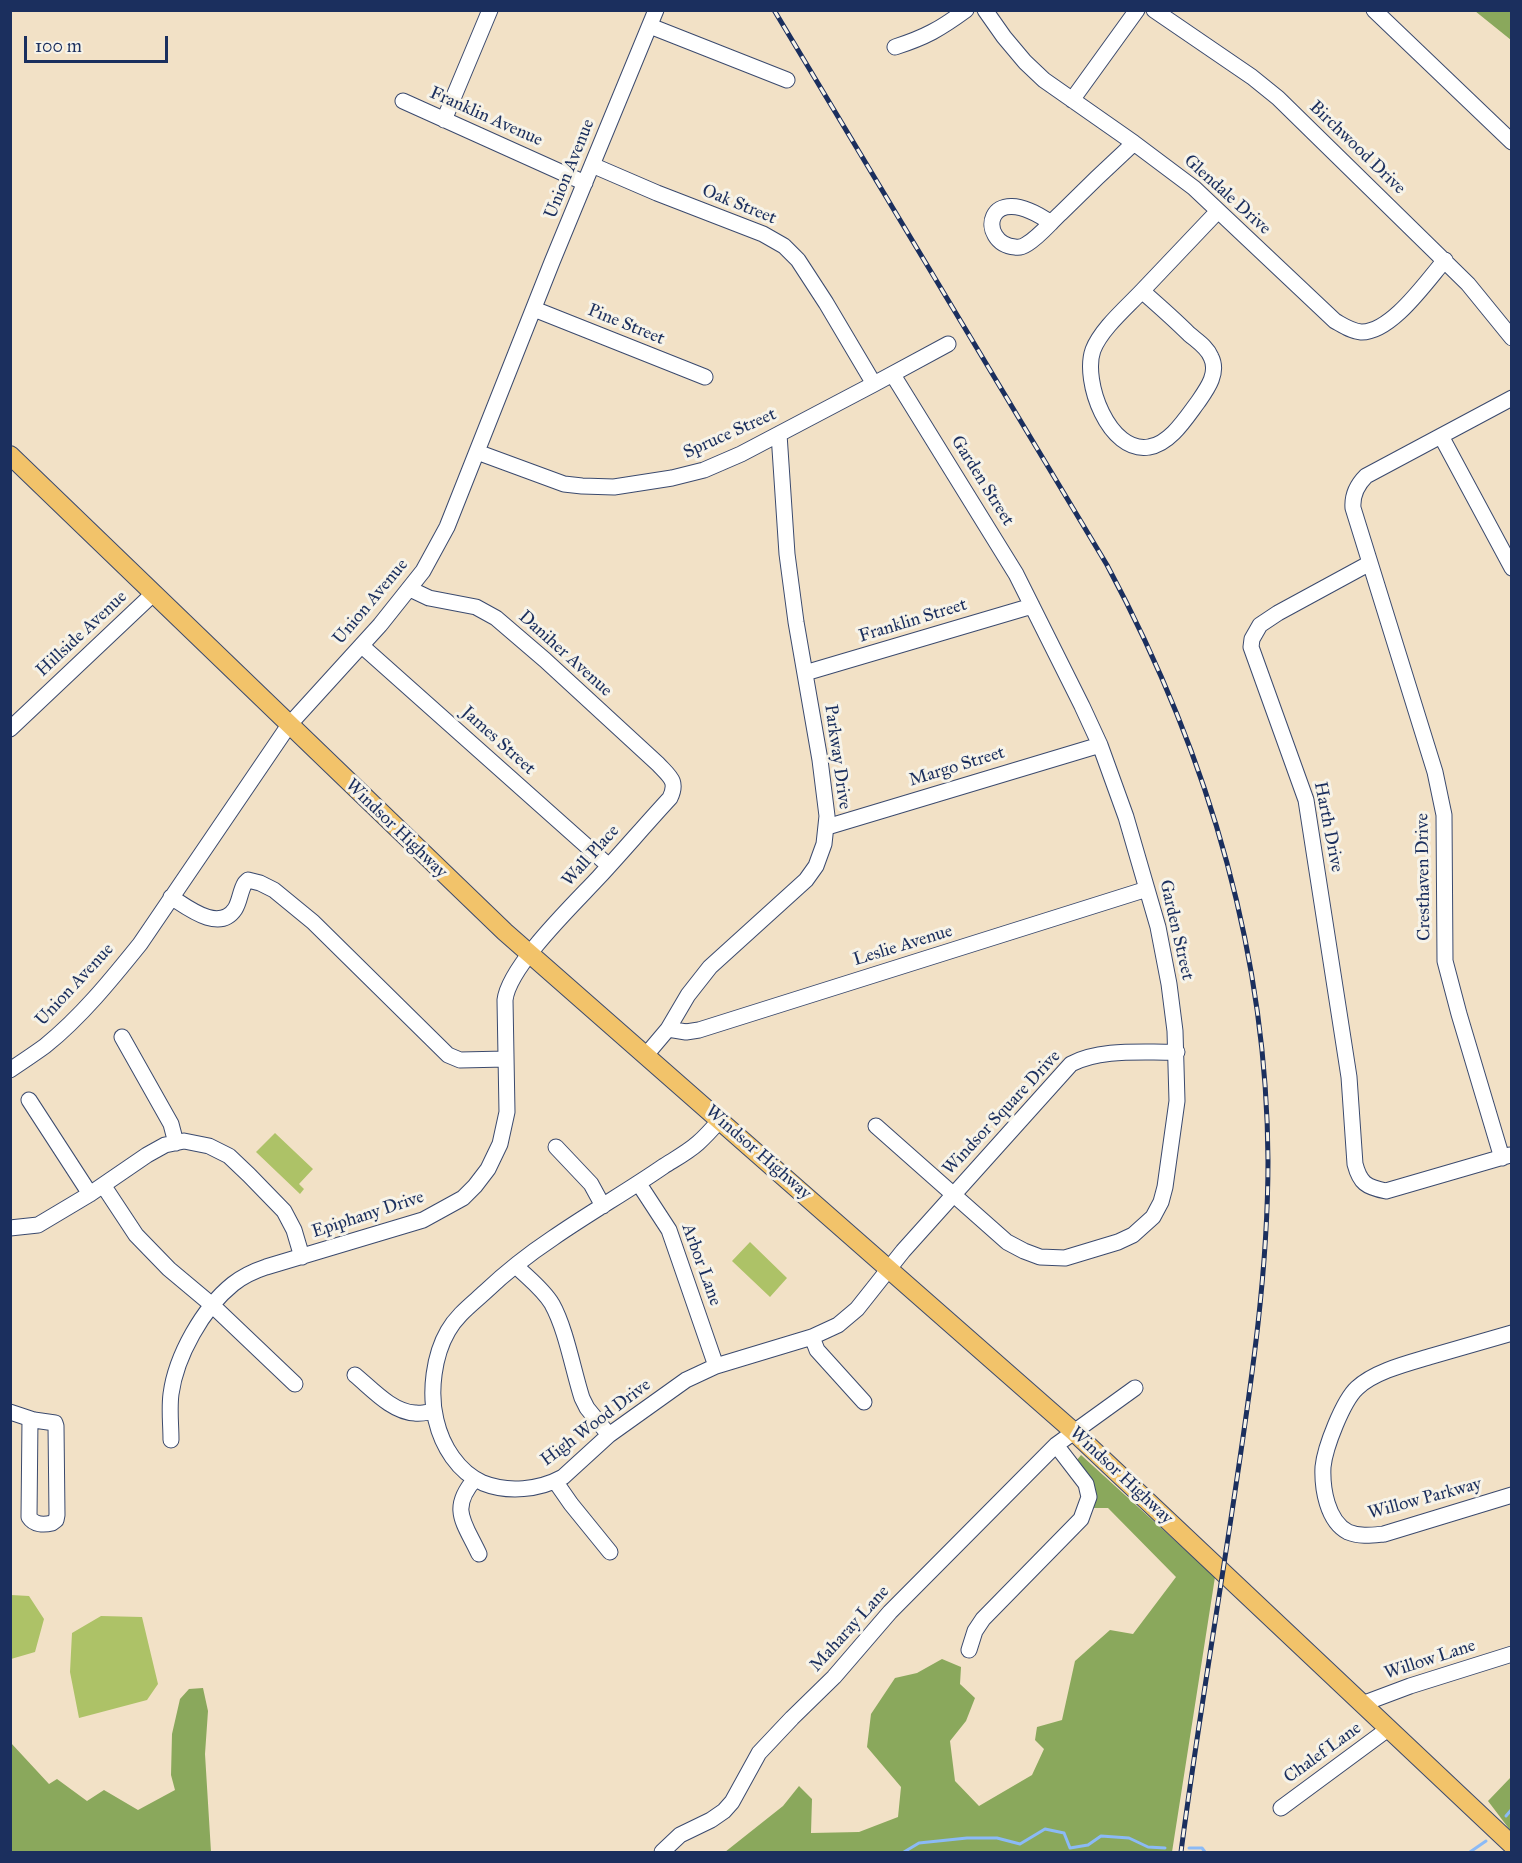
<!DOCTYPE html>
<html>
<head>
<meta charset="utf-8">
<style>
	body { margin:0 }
	#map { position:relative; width:1522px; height:1863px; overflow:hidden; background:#f2e1c6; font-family:"IM FELL Great Primer",serif }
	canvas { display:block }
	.frame { position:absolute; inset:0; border:12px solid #1b2f5e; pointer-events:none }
	.scale { position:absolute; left:24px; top:36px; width:144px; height:27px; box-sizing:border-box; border:3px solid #1b2f5e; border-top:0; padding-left:8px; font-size:18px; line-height:21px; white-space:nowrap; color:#1b2f5e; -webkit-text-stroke:4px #f7f3e8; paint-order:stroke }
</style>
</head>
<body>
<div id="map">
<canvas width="1522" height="1863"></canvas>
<div class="frame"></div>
<div class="scale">100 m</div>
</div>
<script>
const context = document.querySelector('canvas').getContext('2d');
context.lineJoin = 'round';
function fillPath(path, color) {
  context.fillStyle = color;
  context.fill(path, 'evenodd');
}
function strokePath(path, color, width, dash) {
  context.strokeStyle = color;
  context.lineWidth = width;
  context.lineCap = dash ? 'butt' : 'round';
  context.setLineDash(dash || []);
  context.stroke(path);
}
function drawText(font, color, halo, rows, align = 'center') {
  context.font = font + ' "IM FELL Great Primer",serif';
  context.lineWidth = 6;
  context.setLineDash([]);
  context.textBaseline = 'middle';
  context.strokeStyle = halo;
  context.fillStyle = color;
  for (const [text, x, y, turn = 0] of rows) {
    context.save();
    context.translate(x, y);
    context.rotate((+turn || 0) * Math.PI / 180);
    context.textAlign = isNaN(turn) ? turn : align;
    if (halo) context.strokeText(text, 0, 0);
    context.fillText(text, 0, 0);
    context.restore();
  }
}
fillPath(new Path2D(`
	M275,1133l38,36 -14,15 5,5 -4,5 -44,-42z
	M750,1242l37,36 -17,19 -38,-36z
	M11,1595l18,1 15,23 -9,33 -24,7z
	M101,1616l41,1 16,67 -11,16 -68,18 -9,-46 2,-39z`), '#adc267');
fillPath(new Path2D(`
	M1475,11h36v29z
	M1081,1455l134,122 -43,275h-447l58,-46 16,-20 13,13 -1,34 48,-1 39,-15 3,-30 -34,-40 4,-33 24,-36 22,-5 25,-14 19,8 -1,17 15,14 -9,23 -16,20 5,40 24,25 53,-31 12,-26 -9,-9 2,-13 25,-7 13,-59 35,-31 23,4 43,-57 -68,-69h-16v-24l-15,-24z
	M203,1688l5,23 -3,43 6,98h-200v-109l38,41 8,-5 30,22 17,-11 34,20 37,-20 -4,-15 1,-41 8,-35 9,-10z
	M1511,1777l1,52 -2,1 -22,-29z`), '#8aa85c');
strokePath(new Path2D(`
	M1506,1816l6,-7
	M1189,1848h13l3,4
	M904,1852l15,-9 48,-5h30l23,6 25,-15 19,4 6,15 18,-3 13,-9 28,2 19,9 17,1
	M1470,1852l16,-11`), '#8bbaf6', 3);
const minor = new Path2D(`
	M985,10l19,27 21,25 19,18 90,63 60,45 141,133c9,5 16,10 26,11 30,1 65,-50 84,-72
	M1154,10l98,67 26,21 190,186 44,54
	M1374,10l138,132
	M650,26l137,54
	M895,47c31,-10 45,-18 71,-37
	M1072,100l65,-90
	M403,101l182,82
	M444,120l46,-110
	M592,165l65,28 106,41 21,12 14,14 28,43 48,81
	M1051,223c-67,-47 -74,21 -36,24 4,1 9,-1 12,-3 13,-8 23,-21 34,-31 24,-24 48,-47 73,-70
	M1142,291c16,14 32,28 47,43 8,7 18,13 22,23 8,16 -4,32 -13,45 -12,16 -28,42 -49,45 -40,7 -67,-66 -56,-97 8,-21 34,-43 49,-59z
	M1142,291l76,-80
	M534,309l171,68
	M1441,436l71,132
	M477,452l87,32 18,2 32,1 58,-9 32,-8 37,-16 133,-70 74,-40
	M1370,563l-92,50 -18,12 -8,14 -1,8 55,153 43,277 6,87c5,19 11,23 31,27l124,-36
	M362,646l247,220
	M805,673l227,-67
	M10,729l144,-136
	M827,827l273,-82
	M171,897c16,10 48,36 64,12 5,-8 5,-18 10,-26l3,-3 12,3 14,7 39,32 135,133 12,5 46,-1
	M668,1029l18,3 13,-2 448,-141
	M122,1037l49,87 5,19
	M646,1055l22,-26 20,-34 22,-28 96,-87 10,-14 8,-22 3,-28 -7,-56 -24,-138 -9,-68 -8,-120
	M10,1070c12,-8 24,-16 35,-24 36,-29 66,-66 95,-102l149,-219 91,-100 43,-54 24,-44 105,-265 104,-252
	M29,1100l61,94
	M720,1120c-7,8 -14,16 -22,23 -10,9 -23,16 -34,23 -36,25 -75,47 -111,72 -24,16 -47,34 -68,54 -13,12 -28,23 -37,39 -14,24 -19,61 -12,89 6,26 22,52 47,63 25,10 56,7 80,-6l46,-42 77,-55 30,-14 96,-29 26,-12 19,-16 46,-58 168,-187c30,-16 73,-11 106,-12
	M876,1126l131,116 17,9 16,6 25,1 53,-16 15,-7 20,-18 8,-15 4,-15 12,-86 -2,-70 -6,-47 -11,-57 -32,-110 -26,-72 -18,-39 -66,-132 -123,-199
	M556,1147l35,37 12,22
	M1502,1158l-43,-144 -14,-53 -1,-146 -9,-43 -82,-264c-1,-13 4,-23 13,-32l146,-78
	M639,1184l30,46 47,136
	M103,1185l33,50 33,34 43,36 83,79
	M10,1228l28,-3 52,-31 57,-39 18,-10 19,-4 25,5 20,10 20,19 35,36 10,19 8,27
	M516,1266c12,12 27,23 36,38 14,25 21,66 30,94l5,10 22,27
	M1512,1333c-27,8 -53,15 -80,23 -23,7 -57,15 -75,32 -14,13 -32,59 -34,79 -1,21 4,54 25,65 12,5 25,3 36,2l128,-39
	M812,1337l5,13 47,52
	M355,1375c17,14 37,37 60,38 6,1 13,-1 19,-2
	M10,1412l24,8 21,3 1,3 1,89 -1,5 -4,3c-8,2 -18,2 -23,-6l1,-98
	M171,1440c0,-15 -2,-31 0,-46 5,-38 32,-86 62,-110 10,-8 21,-13 33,-17l157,-47 40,-22 12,-12 13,-17 12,-25 7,-32 -2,-112c4,-34 69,-96 94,-123 24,-26 47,-53 71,-79 8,-17 0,-21 -12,-34l-113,-104 -49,-42 -20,-11 -47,-9 -19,-9
	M475,1479c-26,30 -11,43 4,75
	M555,1481l16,23 39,48
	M969,1650l6,-19 8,-12 98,-100 8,-22 -3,-13 -30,-39
	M1362,1704l48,-18 102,-32
	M1281,1808l107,-79
	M662,1852l18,-17 31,-15 13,-9 8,-9 27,-49 33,-35 42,-41 56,-65 166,-167 79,-57`);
const major = new Path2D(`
	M10,455l495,477 568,499 439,414`);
strokePath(minor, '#3b4a6e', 17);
strokePath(major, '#3b4a6e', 20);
strokePath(minor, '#fff', 15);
strokePath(major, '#f2c36a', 18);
const rail = new Path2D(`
	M774,10l333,555c99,185 160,385 161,596 0,109 -16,217 -32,324 -18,122 -39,245 -55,367`);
strokePath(rail, '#1b2f5e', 5);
strokePath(rail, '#f7f3e8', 3, [9]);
drawText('18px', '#1b2f5e', '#f7f3e8', [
	["Franklin Avenue",486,117,24],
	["Birchwood Drive",1357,148,44],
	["Union Avenue",570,169,-68],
	["Glendale Drive",1227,195,42],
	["Oak Street",739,205,22],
	["Pine Street",626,325,22],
	["Spruce Street",730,434,-24],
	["Garden Street",982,481,58],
	["Union Avenue",371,602,-50],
	["Franklin Street",913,621,-17],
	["Hillside Avenue",82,634,-43],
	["Daniher Avenue",565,654,42],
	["James Street",498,741,42],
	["Parkway Drive",837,757,82],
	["Margo Street",957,767,-17],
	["Harth Drive",1328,827,79],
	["Windsor Highway",396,829,44],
	["Wall Place",591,856,-48],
	["Cresthaven Drive",1424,877,-91],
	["Garden Street",1176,930,77],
	["Leslie Avenue",903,946,-17],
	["Union Avenue",75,985,-47],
	["Windsor Square Drive",1002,1113,-47],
	["Windsor Highway",758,1153,41],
	["Epiphany Drive",368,1215,-18],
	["Arbor Lane",701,1265,70],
	["High Wood Drive",596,1423,-37],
	["Windsor Highway",1121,1476,43],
	["Willow Parkway",1425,1499,-15],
	["Maharay Lane",850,1629,-48],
	["Willow Lane",1430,1660,-18],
	["Chalef Lane",1323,1753,-36]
]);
</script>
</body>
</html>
